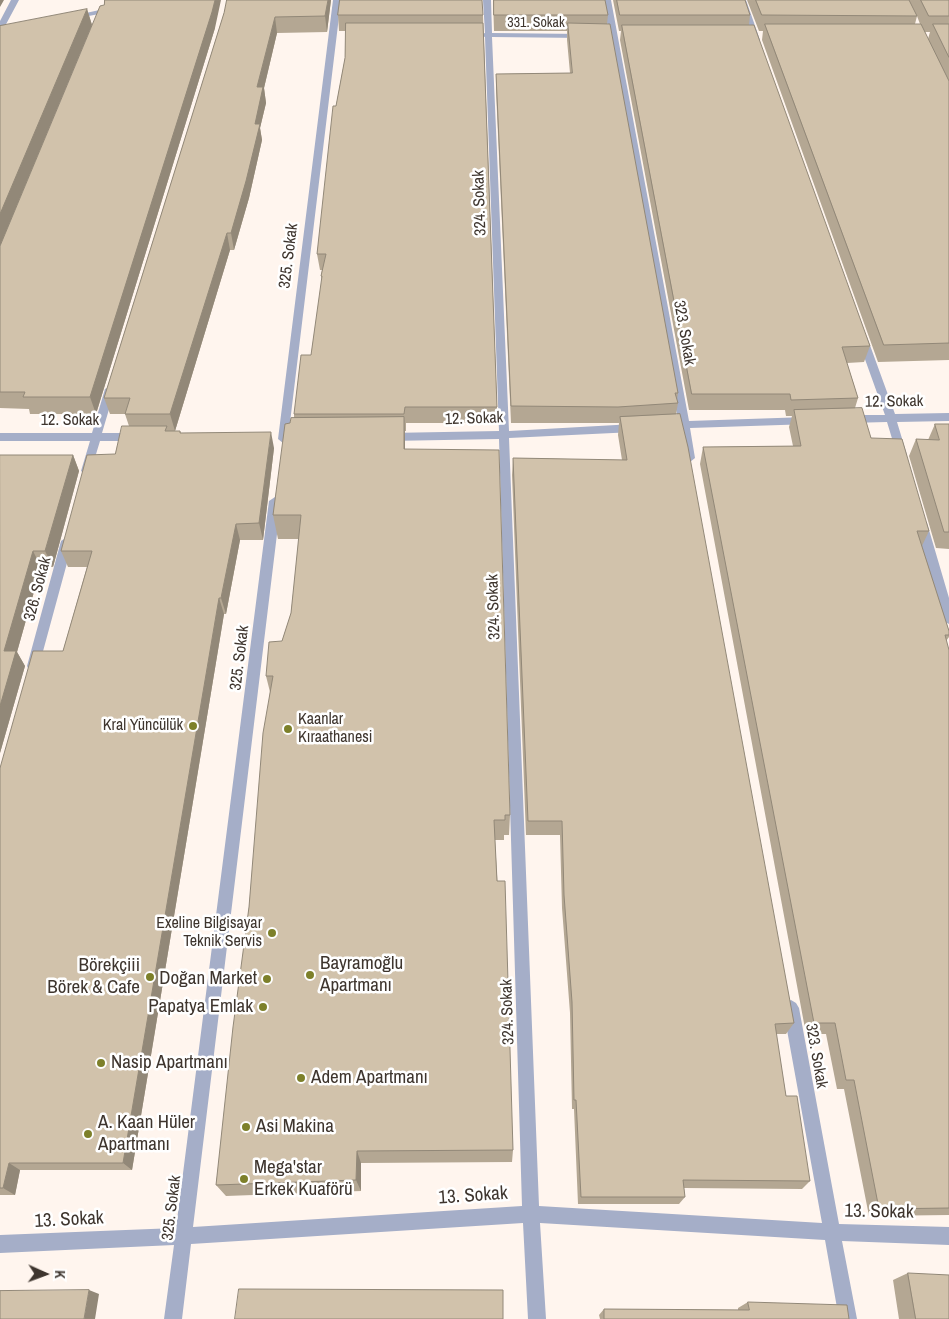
<!DOCTYPE html>
<html>
<head>
<meta charset="utf-8">
<style>
	body { margin:0 }
	#map { position:relative; width:949px; height:1319px; overflow:hidden; background:#fff5ee; font-family:"Archivo Narrow",sans-serif }
	canvas { display:block }
	.north { position:absolute; left:20px; top:1249px; width:50px; height:50px; -webkit-text-stroke:4px #fff; paint-order:stroke; rotate:92deg; font-size:14px; font-weight:700; line-height:20px; text-align:center; color:#3e352e }
	.north::after { content:''; display:block; margin:auto; width:18px; height:22px; background:#3e352e; clip-path:polygon(50% 0,100% 100%,50% 72%,0 100%) }
</style>
</head>
<body>
<div id="map">
<canvas width="949" height="1319"></canvas>
<div class="north">K</div>
</div>
<script>
const context = document.querySelector('canvas').getContext('2d');
context.lineJoin = 'round';
function fillPath(path, color) {
  context.fillStyle = color;
  context.fill(path, 'evenodd');
}
function strokePath(path, color, width, dash) {
  context.strokeStyle = color;
  context.lineWidth = width;
  context.lineCap = dash ? 'butt' : 'round';
  context.setLineDash(dash || []);
  context.stroke(path);
}
function drawText(font, color, halo, rows, align = 'center') {
  context.font = font + ' "Archivo Narrow",sans-serif';
  context.lineWidth = 5;
  context.setLineDash([]);
  context.textBaseline = 'middle';
  context.strokeStyle = halo;
  context.fillStyle = color;
  for (const [text, x, y, turn = 0] of rows) {
    context.save();
    context.translate(x, y);
    context.rotate((+turn || 0) * Math.PI / 180);
    context.textAlign = isNaN(turn) ? turn : align;
    if (halo) context.strokeText(text, 0, 0);
    context.fillText(text, 0, 0);
    context.restore();
  }
}
fillPath(new Path2D(`
	M11,0h8l-15,28 -4,2v-9z
	M333,0h8l-53,439 -5,4 -5,-4z
	M483,0h8l1,33 91,1 4,2 -4,2 -91,-1 17,394 125,-7 5,4 -5,4 -125,6 30,768 283,17 -39,-215 3,-5 5,-3 5,3 3,5 40,216 110,3v18l-107,-4 15,78h-18l-14,-79 -285,-17 6,96h-18l-5,-96 -332,21 -9,75h-18l10,-74 -174,8v-18l176,-7 93,-727 6,-4 6,4 -88,726 329,-21 -23,-767 -110,2 -5,-4 5,-4 110,-2 -14,-394 -6,-2 6,-2z
	M603,0h8l78,421 118,-4 4,1 1,3 -1,3 -121,4 5,30 -5,4 -5,-4 -6,-29 -6,-1 -1,-3 6,-4z
	M738,0h8l14,40 -1,2 -7,-2z
	M862,334l5,3 28,77 54,-1v8l-52,1 10,33 -1,3 -4,1 -5,-4 -10,-33 -38,1 -5,-4 5,-4h36l-28,-78z
	M110,386l5,3 -13,44h35l5,4 -5,4h-37l-10,33 -4,1 -5,-4 9,-30h-90v-8h92l13,-44z
	M921,519l6,4 22,75v26l-4,-2 -2,-3 -28,-96z
	M67,537l6,4 -34,125 -2,4h-8l-2,-4 34,-125z`), '#a5aec8');
fillPath(new Path2D(`
	M113,7l4,2 -1,2 -44,8 -4,-2z`), '#a5aec8');
fillPath(new Path2D(`
	M227,0h104l-4,32 -50,1 -13,55 2,15 -6,25 2,12 -13,58 -15,52h-4l-55,181h5l1,2 93,15 -11,92h-23l-14,74h-2l-92,556h-112l-5,25h-15v-427l63,-117 24,-84h-19l-7,-16 54,-97 14,-28 -4,-12h-15l-6,-16 120,-385z
	M493,0h112l3,15 -1,9 71,369 -1,7 1,3 -2,11 118,609 -8,11h-10l10,62 24,85 -8,8 -118,-1 1,9 -6,7h-101l-4,-95h-2l-2,-96 -8,-105 -2,-73h-34l-14,-360 1,-17 109,2 -4,-25 1,-12h-108l-15,-333v-16l74,-1 -3,-33v-9h-73z
	M613,0h132l5,15 -1,10 121,321 -6,16 -17,1 11,35 -3,10 16,30 58,93 -7,15 27,85v6l-3,4 3,9v565l-80,1 -25,-127h-7l-11,-55h-20l-106,-570 3,-17 90,-1 -4,-19 3,-11h-6l-1,-6h-96l-69,-370 1,-9h-2z
	M747,0h202v360l-71,2 -116,-322 1,-9h-4zM917,16l3,8h-5zM925,32h5l-2,7z
	M104,5l111,23 -119,386h-66l-1,-5 -29,-1v-382l87,-17 5,16 -92,221z
	M338,15h145l14,392v16h-91v8h-1v18l105,366 -1,20h-5v5h-9l18,310 -1,12 -151,1v28l-135,5 -10,-11 33,-278 21,-215 -4,-16 16,-35 9,-28 8,-74h-21l-5,-24 17,-92 4,-5v-4l17,-59 11,-73 -1,-6 1,-6h-2l-3,-16 19,-148 9,-48 1,-27h-7z
	M935,424h14v125l-13,-1 -27,-92 7,-17 12,1z
	M0,455h73l6,16 -26,96h-12l-24,85 8,14 -25,87z
	M908,1273l41,46h-50l-6,-39z
	M748,1302l101,17h-249l-1,-4 5,-6 134,1v-2z`), '#b4a793');
fillPath(new Path2D(`
	M0,0h4l-4,7z
	M215,0h6l-6,28 -119,386 -6,-17z
	M328,0h3l-4,32 -2,-16z
	M87,9l5,16 -92,221v-32z
	M275,17l2,16 -13,55 2,15 -6,25 2,12 -13,58 -15,52 -3,-17 24,-109 2,-37z
	M227,233l3,17 -55,181 -5,-17z
	M404,417l1,25v32l-1,-25z
	M271,432l3,16 -11,92 -4,-17z
	M73,455l6,16 -26,96 -8,-16z
	M236,524l4,16 -14,74 -5,-16z
	M33,551l8,16 -24,85 8,14 -25,87v-47l4,-55z
	M219,598l5,16 -92,556 -9,-7z
	M357,1151l4,12v28l-5,-11z
	M9,1163l11,7 -5,25 -12,-7z
	M89,1290l10,4 -4,25h-11z`), '#928878');
const building = new Path2D(`
	M105,0h110l-3,12 -122,385h-67l2,-5h-25v-146l100,-240 4,-1z
	M227,0h101l-3,16 -50,1 -18,70h6l-8,37h5l-14,57 -15,52h-4l-57,181h-45l5,-16h-26l120,-385z
	M340,0h142l1,15h-145z
	M494,0h111l3,15h-114z
	M617,0h128l5,15h-130z
	M756,0h153l8,16 -155,-1z
	M921,0h28v16h-20z
	M87,9l-87,205v-188z
	M346,23h137l14,384h-92l-1,7h-110l7,-59h10l11,-79h-1l5,-22h-9l16,-148h3l9,-48z
	M568,23l42,1 68,369h-3l3,10 -60,4 -107,-1 -15,-332 76,-1z
	M765,24h156l28,57v262l-65,2z
	M933,24h16v33z
	M622,25h132l116,321 -28,1 16,51 -67,2 -1,-6h-98z
	M862,408l9,30 31,1 27,92h-12l32,100v4h-4l4,15v558l-70,1 -25,-129h-8l-11,-57h-21l-111,-576 98,-1 -7,-36z
	M680,414l8,33 106,576 -19,1 11,72h11l13,85 -127,-1 2,17h-104l-5,-97h-2l-2,-98 -8,-107 -2,-74h-34l-15,-363 114,2 -7,-43z
	M404,417v32l95,1 11,365h-5v5h-11l3,61h8l8,269 -156,1 -1,29 -140,5 17,-158 16,-120 14,-174 10,-57h-7l3,-34 13,-1 9,-28 10,-98h-28l12,-91 5,-1 1,-5z
	M935,424h14v108h-5l-28,-93 23,1z
	M122,426h45l-2,5h15v2l91,-1 -12,91 -23,1 -15,74h-2l-96,565h-114l-6,25h-3v-420l33,-117h30l29,-100h-31l26,-96 28,-1z
	M0,455h73l-28,96h-12l-29,100h12l-16,55z
	M908,1273l41,2v44h-33z
	M239,1289l264,1v29h-268z
	M89,1290l-5,29h-84v-28z
	M748,1302l99,3 2,14h-245v-10l145,1z`);
fillPath(building, '#d1c2ab');
strokePath(building, '#928878', 1);
for (const [x, y, r, color] of [
	[193,726,5,"#7d802a"],
	[288,729,5,"#7d802a"],
	[272,933,5,"#7d802a"],
	[310,975,5,"#7d802a"],
	[150,977,5,"#7d802a"],
	[267,979,5,"#7d802a"],
	[263,1007,5,"#7d802a"],
	[101,1063,5,"#7d802a"],
	[301,1078,5,"#7d802a"],
	[246,1127,5,"#7d802a"],
	[88,1134,5,"#7d802a"],
	[244,1179,5,"#7d802a"]
]) {
  const dot = new Path2D();
  dot.arc(x, y, r, 0, 2 * Math.PI);
  context.fillStyle = color;
  context.fill(dot);
  strokePath(dot, '#fff', 2);
}
drawText('14px', '#3e352e', '#fff', [
	["331. Sokak",536,23]
]);
drawText('16px', '#3e352e', '#fff', [
	["324. Sokak",480,203,-92],
	["325. Sokak",289,256,-83],
	["323. Sokak",684,333,80],
	["12. Sokak",894,402,-1],
	["12. Sokak",474,419,-2],
	["12. Sokak",70,421],
	["326. Sokak",38,589,-75],
	["324. Sokak",494,607,-92],
	["325. Sokak",240,658,-83],
	["324. Sokak",508,1012,-92],
	["323. Sokak",816,1056,80],
	["325. Sokak",172,1208,-83]
]);
drawText('16px', '#3e352e', '#fff', [
	["Kaanlar",298,720,"left"],
	["Kıraathanesi",298,738,"left"],
	["Kral Yüncülük",183,726],
	["Exeline Bilgisayar",262,924],
	["Teknik Servis",262,942]
], 'right');
drawText('19px', '#3e352e', '#fff', [
	["Bayramoğlu",320,964],
	["Apartmanı",320,986],
	["Börekçiii",140,966,"right"],
	["Börek & Cafe",140,988,"right"],
	["Doğan Market",257,979,"right"],
	["Papatya Emlak",253,1007,"right"],
	["Nasip Apartmanı",111,1063],
	["Adem Apartmanı",311,1078],
	["A. Kaan Hüler",98,1123],
	["Apartmanı",98,1145],
	["Asi Makina",256,1127],
	["Mega'star",254,1168],
	["Erkek Kuaförü",254,1190]
], 'left');
drawText('19px', '#3e352e', '#fff', [
	["13. Sokak",473,1196,-4],
	["13. Sokak",879,1212,1],
	["13. Sokak",69,1220,-3]
]);
</script>
</body>
</html>
